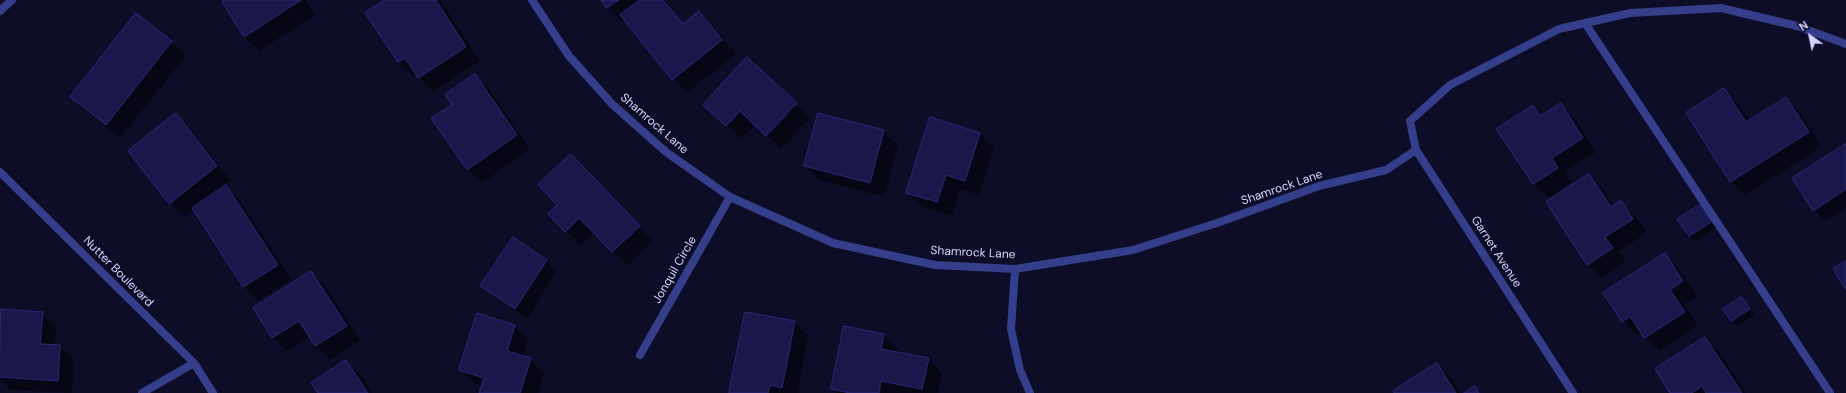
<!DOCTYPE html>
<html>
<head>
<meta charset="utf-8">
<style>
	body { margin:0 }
	#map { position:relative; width:1846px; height:393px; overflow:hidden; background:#0e0d28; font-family:"DM Sans",sans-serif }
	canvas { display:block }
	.north { position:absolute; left:1790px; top:16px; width:40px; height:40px; -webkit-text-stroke:3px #0e0d28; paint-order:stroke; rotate:327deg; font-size:11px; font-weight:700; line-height:16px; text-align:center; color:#d4d5ff }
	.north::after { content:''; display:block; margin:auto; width:14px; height:18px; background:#d4d5ff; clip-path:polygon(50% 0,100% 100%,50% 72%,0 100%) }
</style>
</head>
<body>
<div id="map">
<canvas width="1846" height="393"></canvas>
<div class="north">N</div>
</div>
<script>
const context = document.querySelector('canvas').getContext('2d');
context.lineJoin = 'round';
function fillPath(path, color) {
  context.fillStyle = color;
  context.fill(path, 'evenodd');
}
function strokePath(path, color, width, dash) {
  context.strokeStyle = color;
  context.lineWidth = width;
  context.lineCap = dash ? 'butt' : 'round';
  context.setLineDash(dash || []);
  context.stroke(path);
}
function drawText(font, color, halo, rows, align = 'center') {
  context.font = font + ' "DM Sans",sans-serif';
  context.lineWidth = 3;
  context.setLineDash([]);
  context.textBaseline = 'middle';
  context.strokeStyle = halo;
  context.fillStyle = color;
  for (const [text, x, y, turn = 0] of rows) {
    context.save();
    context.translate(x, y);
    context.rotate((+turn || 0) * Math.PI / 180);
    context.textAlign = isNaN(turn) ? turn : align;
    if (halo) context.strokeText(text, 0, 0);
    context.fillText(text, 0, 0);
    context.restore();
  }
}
fillPath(new Path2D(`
	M227,0h78l10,15 -56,36 -14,-14 -22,-35z
	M387,0h53l40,61 -47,31 -17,-18 -3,2 -14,-14 -32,-49z
	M602,0h62l20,24 15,-12 37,42 -49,39 -14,-14 -48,-59 -3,2z
	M171,42l15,14 -66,82 -35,-27 -14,-14z
	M747,58l63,60 -29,31 -26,-24 -14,14 -22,-20z
	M475,75l14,14 41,61 -48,33 -15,-14z
	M1724,90l14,14 11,17 37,-23 14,14 22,34 -77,50 -14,-15z
	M1560,104l15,15 21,33 -31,20 7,10 -24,16 -15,-14 -35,-55 35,-23 10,10z
	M176,115l14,14 41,52 -6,4 15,16 51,78 -33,22 -14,-14 -50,-78 -10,8 -14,-14z
	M883,131l15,15 -14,51 -65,-17 -14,-15z
	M979,134l15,14 -15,47 -19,-6 -8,27 -30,-9 -14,-15z
	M1846,145v62l-21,14 -11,-11z
	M585,169l68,72 -26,25 -33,-34 -14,13 -30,-31 9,-9z
	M1589,175l14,14 11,17 7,-4 14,14 12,17 -28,18 7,11 -24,16 -15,-14z
	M1700,206l16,22 -21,13 -6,-6z
	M513,238l34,23 10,10 -30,48 -35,-23 -10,-10z
	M1665,254l14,15 18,27 -13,8 14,22 -39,25 -17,-19 -5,4 -14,-15z
	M311,272l14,14 35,54 -30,20 -14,-14 -6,-10 -23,15 -14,-14z
	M1742,298l13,17 -18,11 -13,-17z
	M2,310l40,3 14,14 -1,19h5l14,14 -2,33 -61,-3 -11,-11z
	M794,322l14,14 -10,57h-68z
	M514,326l14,14 -5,17 7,2 14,14 -6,20h-57l1,-7 -7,-2 -14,-14z
	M844,328l40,7 14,15 -1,3 31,6 14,15 -4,19h-102l-4,-4z
	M1705,338l14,14 27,41h-75z
	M346,361l15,14 11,18h-53z
	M1437,364l14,14 9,15h-64z`), '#0007');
const building = new Path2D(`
	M225,0h76l-57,37 -22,-35z
	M385,0h51l30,47 -48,31 -13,-20 -7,4 -33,-49z
	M601,0h18l-12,8z
	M640,0h23l20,24 16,-13 23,29 -50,40 -52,-65z
	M136,13l36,28 -66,84 -36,-28z
	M747,57l50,46 -31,33 -26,-25 -14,15 -23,-21z
	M475,74l42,61 -50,35 -36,-52 21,-13 -7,-10z
	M1724,88l22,34 40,-25 23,35 -79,50 -44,-69z
	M1561,103l22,35 -31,20 6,10 -25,16 -37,-55 37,-24 7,11z
	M176,113l41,53 -48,38 -41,-53z
	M818,113l66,17 -14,53 -66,-17z
	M930,117l50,16 -15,48 -19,-6 -9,27 -31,-9z
	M1846,144v45l-33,22 -21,-33z
	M571,154l69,72 -28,26 -33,-34 -14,14 -17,-18 9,-9 -19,-20z
	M1589,174l22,33 10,-7 12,19 -28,18 8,11 -26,17 -41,-63z
	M226,185l52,80 -35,22 -51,-79z
	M1700,205l11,17 -22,14 -12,-17z
	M513,237l34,23 -32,49 -35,-23z
	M1665,253l18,28 -13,9 15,22 -41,26 -14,-22 -8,6 -19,-29z
	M1846,261v29l-13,-21z
	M311,271l36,55 -32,20 -16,-25 -27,17 -19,-30z
	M1742,297l8,12 -19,12 -8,-12z
	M1,309l42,3 -3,32 20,1 -2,36 -58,-4z
	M745,312l50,9 -13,67 -12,-3 -2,8h-39z
	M477,313l38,12 -8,26 24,7 -11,35h-41l5,-15 -25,-8z
	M844,326l40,8 -3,15 48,9 -7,31 -41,-8 -2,12h-29l-19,-4z
	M1705,337l37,56h-36l-4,-7 -10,7h-22l-15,-24z
	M346,360l22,33h-50l-7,-10z
	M1437,363l19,30h-62l-1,-2z
	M1475,386l4,7h-15z`);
fillPath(building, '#1a184a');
strokePath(building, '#2c2878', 1);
strokePath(new Path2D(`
	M1585,23l245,370`), '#343e8b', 8);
strokePath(new Path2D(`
	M532,0l37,56 43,48 54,48 64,45 103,46 102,22 80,4 118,-19 87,-28 99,-36 67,-16 30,-20
	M0,11l12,-11
	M1015,269l-4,60 9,41 10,23
	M640,355l90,-158
	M142,393l52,-30
	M1573,393l-157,-243 -6,-29 40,-36 109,-56 71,-16 91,-5 76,18 49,18`), '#343e8b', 8);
strokePath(new Path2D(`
	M0,172l194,191 19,30`), '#343e8b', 8);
drawText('12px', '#d4d5ff', '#0e0d28', [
	["Shamrock Lane",654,124,41],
	["Shamrock Lane",1282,188,-19],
	["Garnet Avenue",1496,252,57],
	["Shamrock Lane",973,253,3],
	["Jonquil Circle",675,270,-60],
	["Nutter Boulevard",118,272,45]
]);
</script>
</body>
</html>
